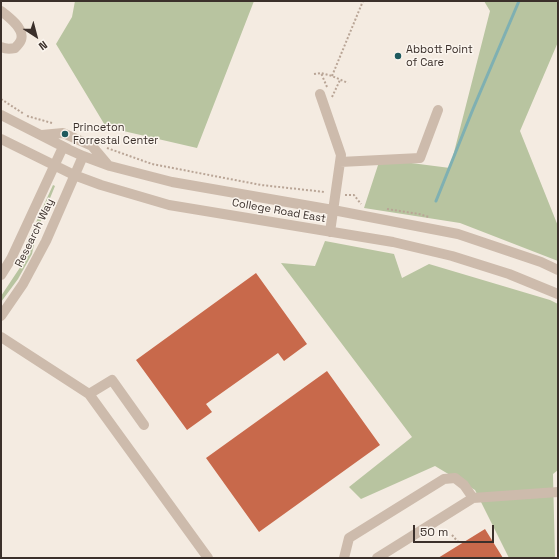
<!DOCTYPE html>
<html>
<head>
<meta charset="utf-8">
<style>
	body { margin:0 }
	#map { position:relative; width:559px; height:559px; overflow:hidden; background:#f4ebe1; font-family:"Space Grotesk",sans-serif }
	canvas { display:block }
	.frame { position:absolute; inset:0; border:2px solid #3b302b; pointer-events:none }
	.north { position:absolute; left:16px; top:16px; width:40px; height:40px; -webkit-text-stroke:3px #fbf5ee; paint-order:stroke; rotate:144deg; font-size:11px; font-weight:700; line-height:16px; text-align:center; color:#3b302b }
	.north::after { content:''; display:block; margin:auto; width:14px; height:18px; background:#3b302b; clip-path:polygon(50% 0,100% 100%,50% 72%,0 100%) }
	.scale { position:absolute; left:413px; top:525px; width:81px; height:18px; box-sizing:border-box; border:2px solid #3b302b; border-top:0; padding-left:5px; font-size:12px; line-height:14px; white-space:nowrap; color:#3b302b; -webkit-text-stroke:3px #fbf5ee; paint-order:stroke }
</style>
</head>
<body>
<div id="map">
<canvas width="559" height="559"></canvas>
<div class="frame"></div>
<div class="north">N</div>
<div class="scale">50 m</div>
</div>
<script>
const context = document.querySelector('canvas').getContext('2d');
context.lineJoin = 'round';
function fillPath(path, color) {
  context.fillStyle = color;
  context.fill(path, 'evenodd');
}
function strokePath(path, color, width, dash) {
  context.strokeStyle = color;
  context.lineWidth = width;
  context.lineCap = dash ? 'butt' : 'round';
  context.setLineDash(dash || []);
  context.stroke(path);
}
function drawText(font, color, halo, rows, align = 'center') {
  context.font = font + ' "Space Grotesk",sans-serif';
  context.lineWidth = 3;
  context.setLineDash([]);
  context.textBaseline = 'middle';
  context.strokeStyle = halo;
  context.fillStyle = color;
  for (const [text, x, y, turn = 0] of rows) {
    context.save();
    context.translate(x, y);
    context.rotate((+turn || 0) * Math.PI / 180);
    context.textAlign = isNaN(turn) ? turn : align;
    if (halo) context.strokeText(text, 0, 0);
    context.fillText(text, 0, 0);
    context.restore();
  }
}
fillPath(new Path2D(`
	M75,1h179l-57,147 -91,-21 -50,-83 16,-27z
	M484,1h74v41l-38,89 38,95v35l-98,-38 -96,-15 16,-49 70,9 40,-157z
	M53,185l2,1 -18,44 -5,24 -14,25 -17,23v-6l20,-30 6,-24z
	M325,241l69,13 8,24 27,-14 121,36 8,4v166l-5,4 2,84h-46l-34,-68 -40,-24 -74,33 -12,-12 63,-50 -131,-174 34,3z`), '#b8c4a0');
strokePath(new Path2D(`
	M436,201l37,-92 46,-108`), '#7fb0b2', 3);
fillPath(new Path2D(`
	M256,273l51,71 -23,17 -6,-8 -72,51 6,8 -25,18 -51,-70z
	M327,371l53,74 -121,87 -53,-74z
	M485,529l18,29h-65z`), '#c8694b');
strokePath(new Path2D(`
	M314,74l7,-1
	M332,76l31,-75
	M327,87l-6,-14 11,3 16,7
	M332,97l8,-17
	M1,99l23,15
	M27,116l25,7
	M107,148l45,16 109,21 64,7
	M345,195h9l7,9
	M387,209l32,5 10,3
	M452,535l7,8`), '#b9a596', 2, [2, 2]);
strokePath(new Path2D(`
	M1,11c8,6 24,18 20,29 -1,3 -4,6 -6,8 -5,1 -10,1 -14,-1
	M320,94l21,61 -11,77
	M1,115l67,34
	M42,135l21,-2 29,13 16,19
	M1,139l73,36 27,10 68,20 224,37 59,14 57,18 49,20
	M340,162l80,-4 18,-48
	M1,275l10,-16 52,-112 20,9 27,10 62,16 161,28 125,24 83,28 17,8
	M1,316l22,-32 23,-43 37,-85
	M1,337l88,57 119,164
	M89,394l23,-14 32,45
	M344,558l5,-20 95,-59 11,-1 9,7 9,13 85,-6
	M377,558l96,-60`), '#cdbbac', 10);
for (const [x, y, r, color] of [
	[398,56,4,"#1f5a5e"],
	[65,134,4,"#1f5a5e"]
]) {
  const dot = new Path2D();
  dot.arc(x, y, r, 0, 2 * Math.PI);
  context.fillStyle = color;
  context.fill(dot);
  strokePath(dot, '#fbf5ee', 1.5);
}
drawText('11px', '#3b302b', '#fbf5ee', [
	["Abbott Point",406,50],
	["of Care",406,63],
	["Princeton",73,128],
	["Forrestal Center",73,141]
], 'left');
drawText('11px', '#3b302b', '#fbf5ee', [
	["College Road East",279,211,10],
	["Research Way",35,233,-64]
]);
</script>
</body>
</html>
